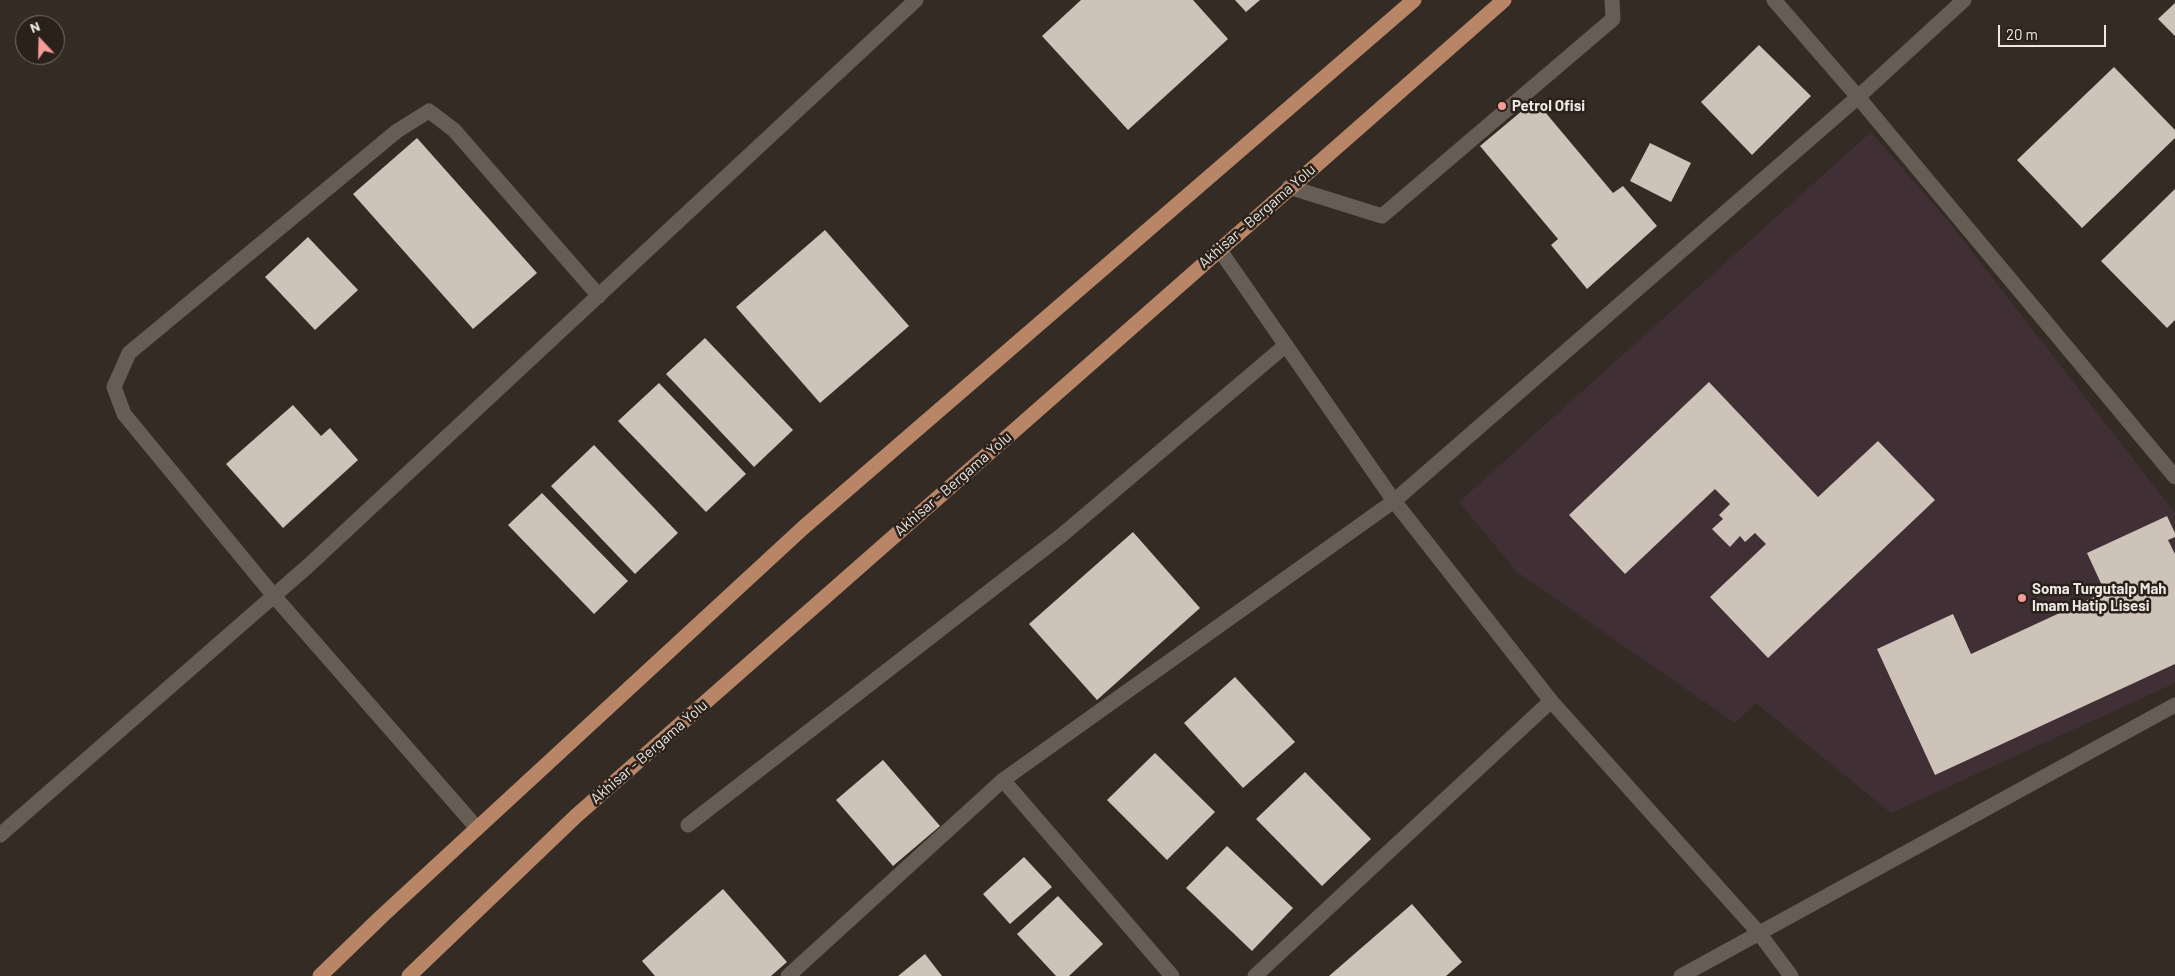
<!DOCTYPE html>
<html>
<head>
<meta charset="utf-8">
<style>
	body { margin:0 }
	#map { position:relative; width:2175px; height:976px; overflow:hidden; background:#342c24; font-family:Barlow,sans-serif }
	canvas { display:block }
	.north { position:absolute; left:15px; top:15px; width:50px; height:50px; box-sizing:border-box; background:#2a221a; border:1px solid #78716a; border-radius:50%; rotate:339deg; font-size:14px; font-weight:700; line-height:20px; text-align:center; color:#ede8e3 }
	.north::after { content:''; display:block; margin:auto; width:18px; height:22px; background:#f59b98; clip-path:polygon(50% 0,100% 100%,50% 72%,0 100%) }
	.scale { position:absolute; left:1998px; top:25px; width:108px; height:22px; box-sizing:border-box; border:2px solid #ede8e3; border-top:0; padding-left:6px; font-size:15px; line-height:18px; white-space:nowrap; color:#ede8e3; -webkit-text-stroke:4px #2a221a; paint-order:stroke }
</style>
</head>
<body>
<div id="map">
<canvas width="2175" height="976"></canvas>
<div class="north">N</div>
<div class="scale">20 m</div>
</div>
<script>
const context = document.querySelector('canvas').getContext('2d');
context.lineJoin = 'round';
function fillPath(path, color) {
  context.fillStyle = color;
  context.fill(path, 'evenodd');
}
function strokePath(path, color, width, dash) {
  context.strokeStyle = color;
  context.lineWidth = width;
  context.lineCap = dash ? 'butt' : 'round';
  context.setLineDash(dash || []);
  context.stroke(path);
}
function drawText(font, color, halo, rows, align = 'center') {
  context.font = font + ' Barlow,sans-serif';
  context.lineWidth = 5;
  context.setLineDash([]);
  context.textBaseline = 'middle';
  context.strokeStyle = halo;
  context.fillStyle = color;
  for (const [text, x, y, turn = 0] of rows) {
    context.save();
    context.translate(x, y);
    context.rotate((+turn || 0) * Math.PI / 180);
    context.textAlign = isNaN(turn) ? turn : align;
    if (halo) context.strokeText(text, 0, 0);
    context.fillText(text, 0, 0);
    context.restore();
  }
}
fillPath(new Path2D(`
	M1871,132l78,90 226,291v170l-284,130 -135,-110 -21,20 -218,-151 -58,-70z`), '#412f36');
fillPath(new Path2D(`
	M1081,0h112l35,39 -100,91 -86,-94z
	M1235,0h25l-14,12z
	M2175,3v33l-17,-17z
	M1759,45l52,51 -59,59 -51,-53z
	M2114,67l61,63v8l-93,90 -65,-68z
	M1535,100l78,93 10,-7 34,40 -70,63 -36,-44 7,-6 -78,-93z
	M417,138l120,135 -64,56 -120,-135z
	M1650,143l41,20 -20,39 -41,-21z
	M2175,189v131l-8,8 -66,-67z
	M825,230l84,96 -89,77 -84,-96z
	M308,237l50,53 -43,40 -50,-53z
	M705,338l88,92 -39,37 -88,-93z
	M1709,382l109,115 60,-56 57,59 -167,158 -58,-61 56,-53 -11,-11 -10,9 -5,-6 -10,11 -18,-18 11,-10 -4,-4 11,-11 -15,-15 -90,85 -56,-59z
	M659,383l87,91 -40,38 -88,-91z
	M293,405l28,31 9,-8 28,32 -75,68 -57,-64z
	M594,445l84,88 -43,41 -84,-88z
	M542,493l86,88 -34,33 -86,-89z
	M2167,516l8,17v4l-7,3 7,14v110l-240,111 -58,-126 76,-35 18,40 134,-62 -18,-39z
	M1133,532l67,76 -103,92 -68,-76z
	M1235,677l60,65 -52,46 -59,-65z
	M1155,753l60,59 -48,48 -60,-60z
	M883,760l57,66 -47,40 -57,-66z
	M1305,772l66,67 -49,47 -66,-67z
	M1227,846l66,62 -41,43 -66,-63z
	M1024,857l28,30 -42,37 -27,-30z
	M723,889l64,73 -16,14h-116l-13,-15z
	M1058,896l45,48 -34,32h-13l-39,-42z
	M1412,904l50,58 -16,14h-117z
	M925,954l17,22h-44z`), '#cdc3b9');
strokePath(new Path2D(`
	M1774,0l84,97 317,380
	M1289,187l93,29 231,-197 -1,-19
	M1219,249l175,252 157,200 208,232 32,43
	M1003,780l169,196
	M688,825l374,-290 224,-190
	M477,828l-203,-232 -150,-182 -10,-27 15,-34 268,-222 32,-20 25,19 145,166
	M0,835l308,-269 608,-566
	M788,976l215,-196 391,-279 464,-404 106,-97
	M1255,976l296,-275
	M1681,976l494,-271`), '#665d54', 15);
strokePath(new Path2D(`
	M320,976l62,-60 422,-389 610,-527
	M409,976l167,-160 928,-816`), '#b88567', 15);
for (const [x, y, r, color] of [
	[1502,106,5,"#f59b98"],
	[2022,598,5,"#f59b98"]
]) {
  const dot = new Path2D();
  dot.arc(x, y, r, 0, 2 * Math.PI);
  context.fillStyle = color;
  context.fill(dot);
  strokePath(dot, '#2a221a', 2);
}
drawText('bold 15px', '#ede8e3', '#2a221a', [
	["Petrol Ofisi",1512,106],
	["Soma Turgutalp Mah",2032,589],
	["Imam Hatip Lisesi",2032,606]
], 'left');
drawText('15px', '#ede8e3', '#2a221a', [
	["Akhisar - Bergama Yolu",1257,216,-41],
	["Akhisar - Bergama Yolu",953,484,-41],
	["Akhisar - Bergama Yolu",649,752,-41]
]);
</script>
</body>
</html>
